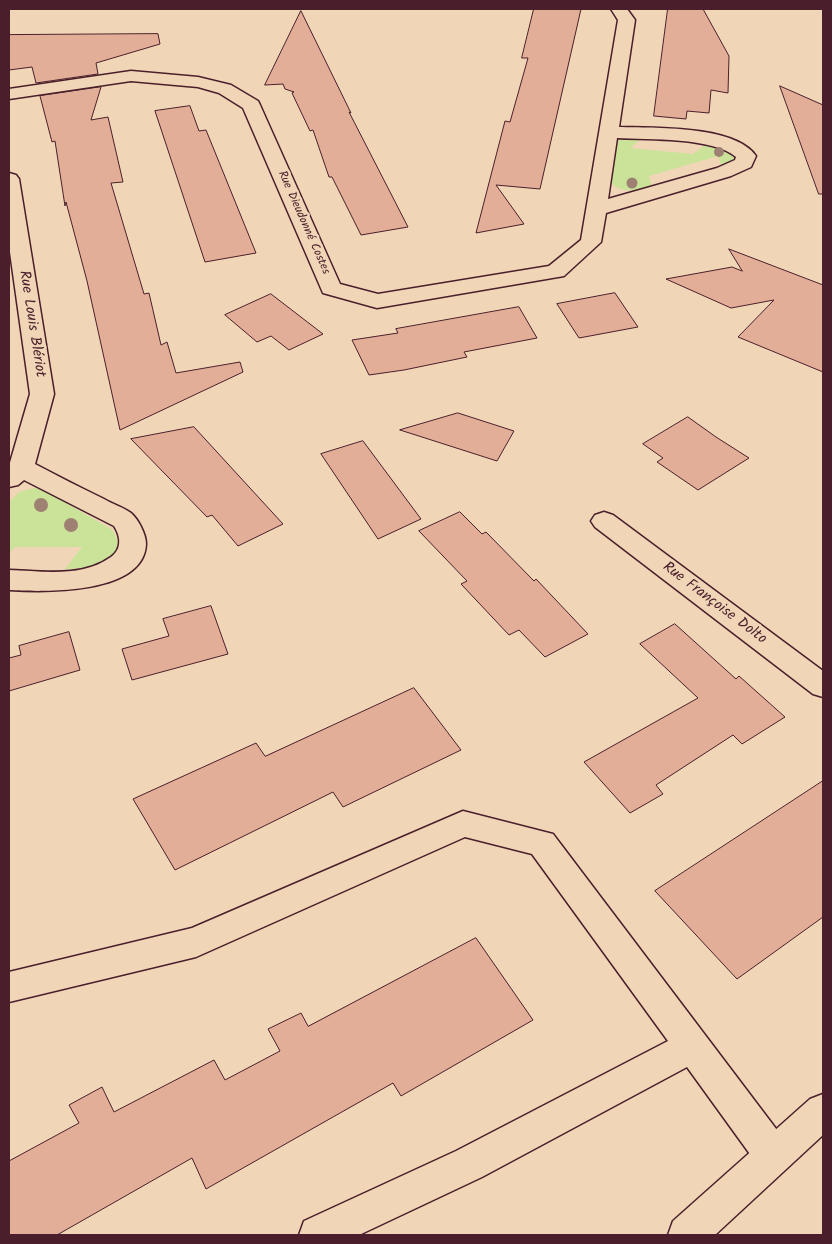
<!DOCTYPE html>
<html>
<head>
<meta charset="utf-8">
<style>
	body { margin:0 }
	#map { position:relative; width:832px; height:1244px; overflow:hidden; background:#f0d6b7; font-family:Kalam,sans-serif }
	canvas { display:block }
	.frame { position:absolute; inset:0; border:10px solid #4a1f2b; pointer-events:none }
</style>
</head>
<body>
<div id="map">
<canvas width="832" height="1244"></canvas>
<div class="frame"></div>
</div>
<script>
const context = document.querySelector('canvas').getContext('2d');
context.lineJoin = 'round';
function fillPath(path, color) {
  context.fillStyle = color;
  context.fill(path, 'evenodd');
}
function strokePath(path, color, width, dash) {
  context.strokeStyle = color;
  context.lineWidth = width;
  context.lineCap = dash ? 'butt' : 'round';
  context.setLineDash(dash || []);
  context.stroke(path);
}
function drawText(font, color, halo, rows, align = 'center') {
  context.font = font + ' Kalam,sans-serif';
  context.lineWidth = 5;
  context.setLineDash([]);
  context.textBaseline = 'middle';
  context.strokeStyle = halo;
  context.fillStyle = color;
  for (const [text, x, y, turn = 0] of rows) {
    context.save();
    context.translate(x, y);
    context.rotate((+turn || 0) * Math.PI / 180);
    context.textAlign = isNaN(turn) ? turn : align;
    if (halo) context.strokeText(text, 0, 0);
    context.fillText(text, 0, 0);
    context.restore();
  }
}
fillPath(new Path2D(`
	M637,138l4,1 -11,9 63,6 12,-9 13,2 15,7 2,3 -2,4 -11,6 -4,-11 -69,20 3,11c-15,4 -32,7 -43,-6l5,-36 6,-5z
	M34,488l8,1 69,40c5,5 7,10 6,18 -5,22 -35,21 -52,22l17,-22h-67l-6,6v-51l10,-10z`), '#cae399');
const building = new Path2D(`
	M534,9h47l-41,180 -44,-4 28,39 -48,9 29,-112 5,1 18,-64h-6z
	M668,9h35l26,47 -1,37 -17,-3 -2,23 -22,-2 -1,8 -32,-3z
	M301,11l50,102 -2,-1 59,115 -47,8 -29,-58h-3l-16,-47 -3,1 -18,-38 2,-1 -9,-3 -2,-5 -18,1z
	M158,34l2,10 -64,19 2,11 -62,9 -4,-16 -23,3v-35z
	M780,86l43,19v89h-4z
	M101,87l-10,33 17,-3 15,65 -12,1 33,111 5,-1 12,52 6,-3 9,31 64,-11 3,10 -123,58 -33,-149 -21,-79 -1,4 -10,-65 -3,1 -12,-46z
	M190,106l9,25 7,-1 50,123 -51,9 -50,-151z
	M729,249l94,36v87l-85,-35 36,-37 -43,8 -65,-29 66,-12 10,4z
	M615,293l23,34 -59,11 -22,-34z
	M271,294l52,40 -34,16 -18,-14 -14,6 -32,-27z
	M519,307l18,31 -73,14 3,5 -63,13 -35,5 -17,-35 46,-7 -2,-4z
	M458,413l56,18 -17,30 -97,-31z
	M688,417l28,20 33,21 -51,32 -41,-28 6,-4 -20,-14z
	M194,427l89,97 -45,22 -26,-31 -5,2 -76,-78z
	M363,441l58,78 -43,20 -57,-85z
	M460,512l22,22 4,-2 48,49 2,-2 52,55 -43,23 -26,-27 -10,5 -48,-51 6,-3 -48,-50z
	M211,606l17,48 -96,26 -10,-31 47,-13 -6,-17z
	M675,624l61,55 3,-3 46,41 -43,27 -9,-9 -77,50 7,9 -33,19 -46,-51 114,-64 -58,-54z
	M69,632l11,38 -71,21v-33l12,-3 -2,-9z
	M414,688l47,62 -118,57 -10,-15 -158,78 -42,-71 123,-56 9,13z
	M823,781v136l-86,62 -82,-88z
	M476,938l57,82 -132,76 -8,-13 -187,106 -14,-31 -135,77h-48v-74l70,-38 -10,-18 33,-18 12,25 100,-52 11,20 55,-29 -12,-22 33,-16 7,13z`);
fillPath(building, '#e3ae97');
strokePath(building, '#4a1f2b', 1);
const minor = new Path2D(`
	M611,9h16l8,11 -16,107c34,1 116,-2 137,29l-5,11 -20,9 -125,37 -5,29 -37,34 -187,32 -54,-15 -80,-185 -24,-15 -21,-6 -67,-6 -122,18v-10l122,-18 67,6 33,8 27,16 2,4 80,179 38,10 171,-28 32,-26 37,-220zM617,138c31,2 96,-1 119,19l-1,3 -18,8 -109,31z
	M9,173l7,2 3,4 35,215 -19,70c23,12 46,24 69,35 8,5 19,8 27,14 7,6 15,21 15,31 -2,51 -103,48 -137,46v-20c33,1 73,8 102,-13 11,-8 10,-20 3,-31l-90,-46 -6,5 -9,2v-21l21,-72 -21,-149z
	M604,512l9,3 210,156v26l-10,-3 -218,-167 -4,-6 4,-6z
	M463,811l90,23 233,308 5,13 -5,13 -13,5 -13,-5 -73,-101 -205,110 -123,58h-60l5,-14 152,-70 212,-110 -136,-187 -67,-17 -269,120 -187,45v-30l183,-44z`);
const tertiary = new Path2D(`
	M823,1094v41l-108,100h-47l5,-14 137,-122z`);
strokePath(minor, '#4a1f2b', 3);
strokePath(tertiary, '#4a1f2b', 3);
fillPath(minor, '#f0d6b7');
fillPath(tertiary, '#f0d6b7');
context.fillStyle = '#9f8173';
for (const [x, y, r] of [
	[719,152,5],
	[632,183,5.5],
	[41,505,7],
	[71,525,7]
]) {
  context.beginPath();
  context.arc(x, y, r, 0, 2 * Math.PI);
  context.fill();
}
drawText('12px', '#4a1f2b', '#f0d6b7', [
	["Rue Dieudonné Costes",303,223,66]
]);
drawText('15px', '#4a1f2b', '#f0d6b7', [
	["Rue Louis Blériot",31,324,81],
	["Rue Françoise Dolto",714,604,37]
]);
</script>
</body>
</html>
